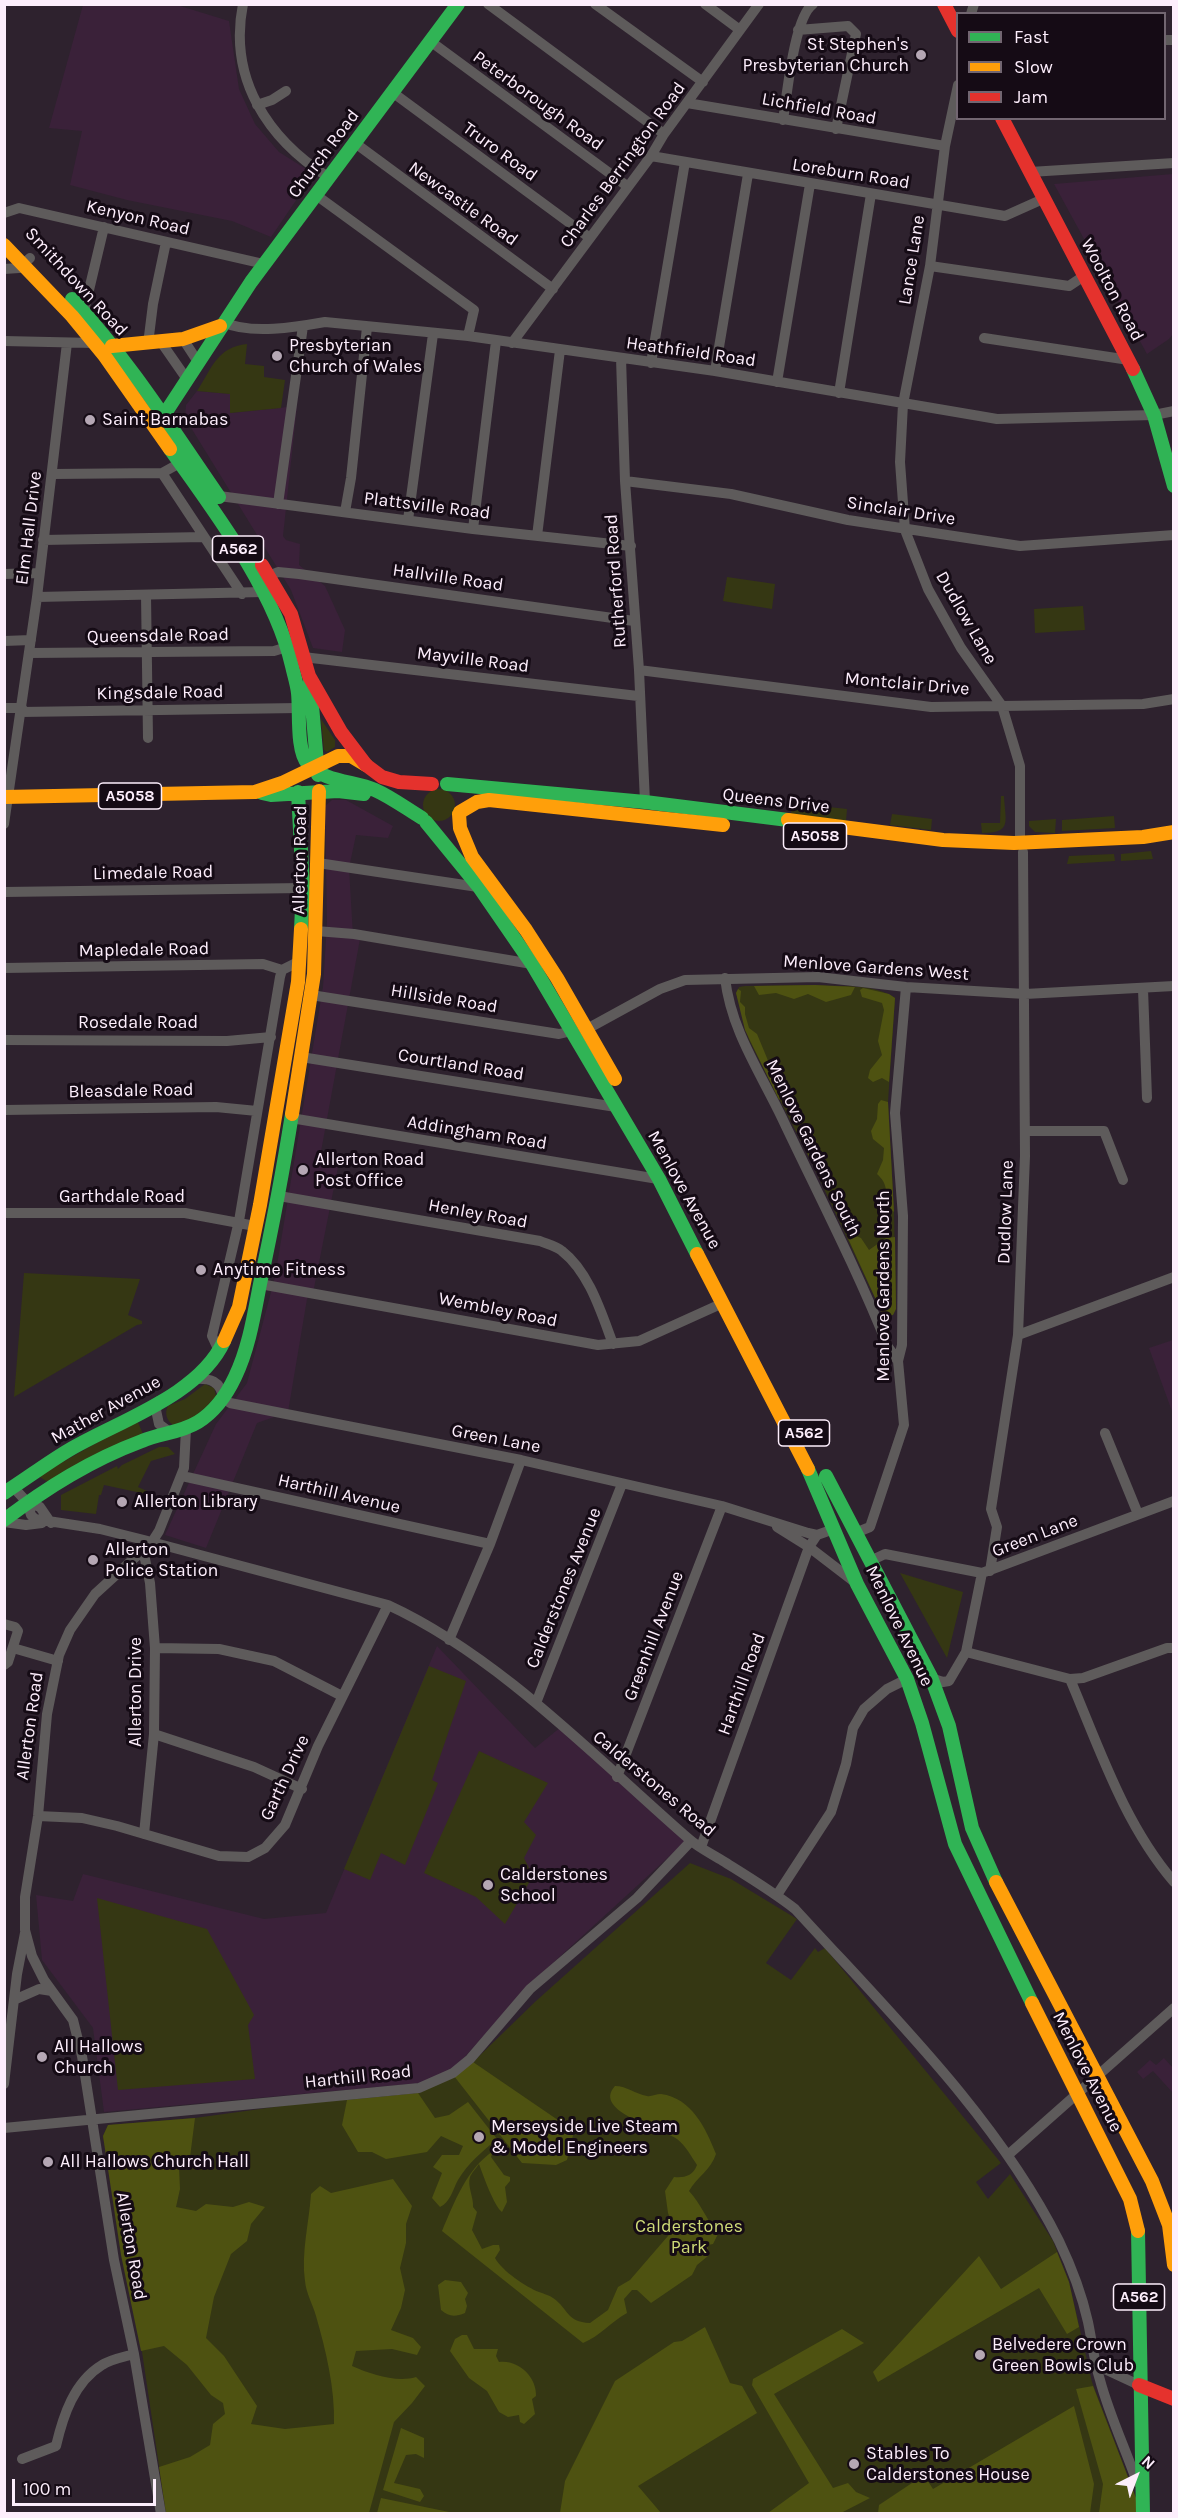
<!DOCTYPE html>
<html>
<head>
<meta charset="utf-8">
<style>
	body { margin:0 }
	#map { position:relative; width:1178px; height:2518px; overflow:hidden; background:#2e222e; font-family:Karla,sans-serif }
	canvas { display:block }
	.frame { position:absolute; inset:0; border:6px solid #fdeefc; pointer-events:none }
	.legend { position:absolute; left:956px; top:12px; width:210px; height:108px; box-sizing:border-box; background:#150b15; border:2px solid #726671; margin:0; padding:8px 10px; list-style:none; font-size:18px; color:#fdeefc }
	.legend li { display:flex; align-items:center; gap:12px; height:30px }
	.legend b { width:30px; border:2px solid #726671 }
	.north { position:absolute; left:1106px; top:2446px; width:60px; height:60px; -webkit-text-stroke:4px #150b15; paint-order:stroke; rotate:42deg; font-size:16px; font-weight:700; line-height:24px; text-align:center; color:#fdeefc }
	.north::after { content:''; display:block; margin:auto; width:21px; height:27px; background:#fdeefc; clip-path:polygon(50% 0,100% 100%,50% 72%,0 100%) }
	.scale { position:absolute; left:12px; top:2479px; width:144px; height:27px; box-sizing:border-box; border:3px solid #fdeefc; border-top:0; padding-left:8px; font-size:18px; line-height:21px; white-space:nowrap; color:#fdeefc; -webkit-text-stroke:4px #150b15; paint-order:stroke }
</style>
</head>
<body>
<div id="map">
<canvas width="1178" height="2518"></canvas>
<div class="frame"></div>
<ul class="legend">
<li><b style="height:8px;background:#30b455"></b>Fast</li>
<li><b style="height:8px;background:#ff9f0a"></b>Slow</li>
<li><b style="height:8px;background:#e5322d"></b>Jam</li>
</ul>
<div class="north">N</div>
<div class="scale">100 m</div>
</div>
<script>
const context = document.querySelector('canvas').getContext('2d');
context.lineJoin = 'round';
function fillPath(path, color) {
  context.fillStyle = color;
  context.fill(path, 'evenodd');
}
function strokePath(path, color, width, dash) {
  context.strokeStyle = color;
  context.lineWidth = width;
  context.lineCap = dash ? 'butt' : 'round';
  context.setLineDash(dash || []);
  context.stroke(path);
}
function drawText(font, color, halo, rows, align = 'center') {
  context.font = font + ' Karla,sans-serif';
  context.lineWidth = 6;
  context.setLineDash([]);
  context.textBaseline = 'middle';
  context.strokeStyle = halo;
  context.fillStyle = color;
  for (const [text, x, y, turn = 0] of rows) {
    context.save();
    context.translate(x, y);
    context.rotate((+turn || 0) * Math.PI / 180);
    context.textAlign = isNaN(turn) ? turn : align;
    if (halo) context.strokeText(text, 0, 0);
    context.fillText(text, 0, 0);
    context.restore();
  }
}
fillPath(new Path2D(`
	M83,5h94l52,16 10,68 16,35 24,28 27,17 4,11 -39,57 -39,-16 -105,-21 -57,-15 12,-54 -33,-3z
	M1173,174v160l-4,5 -22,15 -93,-170z
	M197,391l33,3 1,19 66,-7 -14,130 3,4 14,4 -1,21 26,21 20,44 -3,22 -29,-4 -22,-58 -106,-172 1,-13z
	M332,800h14l47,26 -5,12 -32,-3 -7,33 4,68 7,3 -40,218 19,5 -25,126 -7,11 -19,113 -31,11 -51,125 -41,-13 51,-111 31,-41 28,-106 48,-290 4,-64 -2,-117z
	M1173,1340h1l-1,74 -24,-66z
	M437,1646l98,102 26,-21 125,114 -156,143 -77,86 -32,13 -317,29 -11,-84 -51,-68 -6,-65 37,6 10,-27 181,45 62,-6z
	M1164,2058l9,10v25l-20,-22 -10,8 -6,-7 13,-12 6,5z`), '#3a2139');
fillPath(new Path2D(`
	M247,344l-2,20 19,2v11l21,3 -4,28 -51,5v-19l-33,-3c15,-23 20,-44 50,-47z
	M727,577l48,7 -3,25 -49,-8z
	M1083,606l2,24 -50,3 -1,-24z
	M321,719l14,21v7l-8,5 -3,-2z
	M423 805a16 16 0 1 1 32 0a16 16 0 1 1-32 0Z
	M1001,796h3c1,25 9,37 -22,37l-1,-10h19z
	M792,803l55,6 -1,12 -55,-7z
	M892,814l40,5 -1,11 -41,-5z
	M1114,816l1,12 -53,3v-11z
	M1056,819l-1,14 -20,-1 -6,-6v-5z
	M1151,851l2,8 -32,2v-7z
	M1114,854l1,7 -48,3 2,-8z
	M815,985c25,2 59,-2 80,13l-7,104 6,110 2,97 -6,7 -8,-3 -70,-150 -63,-123 -13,-47 3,-6 6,-1z
	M24,1273l116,6 -12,36 14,6v3l-5,1 -123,72z
	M205,1384l9,4 2,8c-12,14 -24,26 -43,29 -6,-4 -9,-12 -5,-19l17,-7z
	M137,1420l6,14 -95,48 -10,-6z
	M159,1447h9l7,7 -24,7 -13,26 9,4 -1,3 -42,-9 -3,10h-2l-3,19 -35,-4v-15l56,-29 1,3 4,-4z
	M900,1573l63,19 -16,66z
	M429,1666l37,15 -34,99 6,3 -33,82 -24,-12 -11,27 -26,-11z
	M479,1751l69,32 -24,39 12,13 -12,23 9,18 -28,48 -29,-27 -52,-24z
	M690,1863l41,16 66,40 -31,44 25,17 24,-32 3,4 7,-4 176,215 -25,19 12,17 22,-25 43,67 16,41 23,100 44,116v15h-970l-25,-168 -38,-209 5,-11 87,-7 101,-14 122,-11 55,-31 63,-61z
	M97,1898l110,31 47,86 -6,10 7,54 -137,11z`), '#353713');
fillPath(new Path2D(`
	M815,985l40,2 -4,8 -25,7 -18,-8 -14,5 -18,-6 -17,2 -5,-9z
	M863,988l26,6 6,4 -6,84 -7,-4 -9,4 -5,-4 2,-8 12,-15 -4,-14 6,-31 -2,-7 -20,-6 -2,-7z
	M738,989l3,2 -1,11 5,5v7l4,14 8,6 17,41 9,10 2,8 -6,7 -34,-70 -9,-37z
	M881,1100l7,2 6,110 -8,-7c0,-14 2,-21 -9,-31l6,-14 1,-12 -11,-9 -2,-8 6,-12 1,-15z
	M805,1123l6,5 11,25 -2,5 -8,5 -16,-33z
	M851,1234l10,4 8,12 17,-12 9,-1 1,72 -3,6 -5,1 -6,-3 -35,-77z
	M473,2062l101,69 -7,29 -11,5 -34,-2 -68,-87z
	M615,2086c12,0 20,8 32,10 4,1 9,-2 14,-2 31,4 45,35 55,60 -5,16 -19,23 -27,37 12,13 18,29 29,43l-5,10 -5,1v11l-11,9 -5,10 -41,28 -14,-13h-5l-8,9 3,14c-16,9 -27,23 -44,30l-141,-112c13,-30 24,-61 51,-80l-2,6 13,18 6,2v4l-5,6 2,15 -5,10c-8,-6 -19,-37 -23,-48 -2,3 -8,10 -9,13 -3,9 4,21 3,30l4,5 -5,18 10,19 11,-4h6l1,5 -5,8c7,13 31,29 44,34 5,2 10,3 14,6 16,11 13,24 37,25l18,-13 10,-23 12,-7 44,-51 -6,-16 -3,-22 9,-14c10,1 19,-1 23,-12 -6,-9 -11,-19 -20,-26 -13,-10 -86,-27 -62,-53z
	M418,2093l17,25 14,-3 19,-13 29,37c-15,13 -29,24 -39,41 -5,9 -8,23 -18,27l-8,-9 10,-25 -9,-6 9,-12h17l4,-9 -22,-10 -14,16 -41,7 -14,-7h-14l-16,-27 5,-25z
	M195,2118l-6,47 -10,2 1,22 -4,18 20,4 10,-7 27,3 16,-5 16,5 -14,17 -4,17 -16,13 -17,43 -8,41 18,18 33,50 -6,18 34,5 49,-5c1,-36 -8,-73 -18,-108 -3,-11 -10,-23 -11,-35 -4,-28 4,-58 6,-87l9,-8 11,7 62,-14 19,27 -6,18v19l-6,25 5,22 -4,18 -10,22 22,8 8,9 -4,8 -25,-6 -36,2 -4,15c18,8 45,17 64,11l9,9 -13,17 -18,19 -25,91h-203l-7,-46 31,-10 20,-12 3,-21 12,-10 -2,-11 -12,-8 -24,-30 -23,-19 -23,5 -20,-96 -18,-119 5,-11z
	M1057,2252l12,30 10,45 -12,7 -28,-46 -161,94 -5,-10 106,-116 22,33z
	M445,2280l16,2 7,11 -3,6 2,7 -2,7c-10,4 -16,4 -24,-3l-3,-25z
	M705,2327l25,56 12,3 15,27 -119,73 23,27h-101l5,-32 50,-100 59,-39 8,-1z
	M842,2329l22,14 -90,51 59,94 15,-5 8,9 14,6 -29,15h-73l41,-30 -57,-98 1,-6z
	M462,2335h5l7,14h24l-2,7 3,6c19,-3 38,15 37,34l-4,3 3,15 -11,10 -4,-2 -1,-7 -11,2 -9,-5 -12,-21 -18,-13 -19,-27 5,-12z
	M1093,2386l43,112v15h-37l4,-29 -27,-95z
	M1074,2406l20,78 -4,29h-212l1,-8 45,-30 9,14z
	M401,2428l23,10v20l-8,-4 -10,1 -12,28 26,6 4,7 -4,6 -37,-12z
	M381,2498l73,15h-77z`), '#4e5211');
strokePath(new Path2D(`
	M243,4c-15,75 25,135 85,173
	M488,4l176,130
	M595,4l108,78
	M705,4l35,26
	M971,14l3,-10
	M798,30l50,-4 8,8 -20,95
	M1164,40h10
	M430,41l197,145
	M958,85l-13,61 -15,120 -27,138 -3,58 5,68 23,59 33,59 41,58 18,60v77
	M392,92l198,146
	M687,103l258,43
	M257,105l15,-5 14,-9
	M783,120c4,-24 11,-103 30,-116
	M355,143l198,146
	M651,156l354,60 38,-17
	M1030,172l144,-9
	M316,195l158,115 -6,26
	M4,213l15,-5 245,56
	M930,266l139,20 15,-10
	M4,269l15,-1 11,-10
	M84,311l20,-84
	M223,322c27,13 74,5 102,0l143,14 247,35 282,48 157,-4 20,-4
	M984,338l145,22
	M183,339l15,23
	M4,341l90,2
	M161,342l25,36
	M512,343l139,-187 13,-22 95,-130
	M148,344l5,-40 13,-62
	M621,358l4,123 14,189 6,132
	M651,363l34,-201
	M715,371l33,-197
	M777,382l33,-198
	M839,393l32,-199
	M162,473l80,121
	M53,474l109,-1 18,-10
	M625,481l106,13 117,26 172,26 154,-11
	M219,496l254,33 158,17
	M278,504l25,-178
	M345,512l6,-34 16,-151
	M408,520l25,-186
	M473,529l23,-188
	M537,536l23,-186
	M43,540l161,-3
	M4,574l35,-1
	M264,578l14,-6 21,2 335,47
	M146,595l2,143
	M37,597l226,-5
	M4,641l27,-1
	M29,653l245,-2 13,-4
	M303,657l335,39
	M639,670l292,37 212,-3 31,-5
	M4,708h18
	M21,712l278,-4
	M4,824l33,-227 30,-254
	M318,863l160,24
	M4,892l299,-4
	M316,931l38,3 178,30
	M4,968l259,-4 19,6
	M725,978c6,52 35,94 57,140 36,76 75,151 106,229l10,14
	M1143,989l4,109
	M311,995l248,39 13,-3
	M587,1029l73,-40 25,-9 133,-3 88,10 119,7 149,-8
	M4,1040l223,1 44,-4
	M301,1057l315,50
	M4,1110l212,-3 41,4
	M291,1118l367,61
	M1025,1131h79l19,49
	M279,1196l261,45c7,3 16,5 22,10 27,21 39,61 51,93
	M4,1213h181l70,13
	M260,1284l338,61 41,-4 84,-38
	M1018,1335l156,-58
	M219,1351l-7,-15 27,-115 41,-244 2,-7 18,-9
	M194,1379c16,-1 27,2 29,19l7,5 291,57 201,46 86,27 9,2 17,-6
	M159,1401l-3,9 3,14 12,9
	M1105,1433l33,81
	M182,1476l308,68
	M13,1487l14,15 13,5 11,16
	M27,1502l4,13 4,4 65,10 44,11 244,65c111,51 209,154 301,234 10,9 23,15 34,22 24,15 49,30 72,48 93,102 202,208 264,332 12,25 23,54 29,81 4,19 6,39 12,58 9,34 25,68 37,102
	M4,1522l22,3 16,-2
	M777,1527l32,20 43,33
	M855,1533l15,-6 34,-102 -6,-64 4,-16 1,-129 -8,-103 11,-126
	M141,1552l4,7 5,24 5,65 -1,86 -10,100
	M870,1561l15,-7 97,19 192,-72
	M990,1571l7,-44 -6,-18 27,-174 7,-179 -2,-304
	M4,1624l11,3 3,4 -10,31 -4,3
	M449,1640l41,-96 31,-84
	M13,1648l45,13
	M155,1648l64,1 55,12 68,35
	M966,1652l104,27 13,-1 84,-30h7
	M931,1678l12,4 6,-1 17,-29 16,-79
	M1070,1679c29,68 54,145 104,203
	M536,1703l86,-219
	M154,1734l100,33 48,22
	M617,1777l105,-271
	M38,1816l44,2 35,8 102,30 29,1 17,-9 20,-23 33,-79 70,-141
	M701,1847l108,-300 8,-12
	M777,1895l54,-83 15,-48 7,-36 11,-19 23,-20 20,-10
	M14,2000l25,-11 13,2
	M4,2084l13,-110 8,-41
	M4,2128l415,-40 34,-15 17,-14 60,-70 107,-91 54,-57
	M1008,2155l166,-147
	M1096,2365l43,20
	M22,2459l34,-13c7,-30 18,-64 46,-81 9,-6 22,-8 32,-11
	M161,2514l-27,-160 -20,-94 -32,-204 -9,-36 -29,-40 -12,-24 -7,-26v-33l13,-81 9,-102 12,-59 11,-25 25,-36 57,-52 7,-11 25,-63 2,-39`), '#5e5b5b', 10);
strokePath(new Path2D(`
	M72,299c56,60 100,130 147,198
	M1133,369l21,46 20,71
	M154,422l10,-7 87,-133 207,-278
	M170,449c45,63 105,142 122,217 2,9 5,18 6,27 2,18 -2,58 10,71 16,18 46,17 67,26 16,7 32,19 47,28
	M310,682l8,93
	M447,784l198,18 143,18
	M298,792l5,96 -2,41
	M262,793l9,2 67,-4 26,3
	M426,822l53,65 53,77 127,215 38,75
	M808,1469l49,115 50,95 15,44 33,121 77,159
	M826,1476l105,201 18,49 23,102 24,54
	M4,1493c22,-14 43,-30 65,-43 49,-29 130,-54 155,-109
	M4,1520c44,-33 87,-60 138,-79 19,-8 38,-8 56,-19 16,-10 29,-28 37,-45 14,-29 19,-62 25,-93 12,-56 23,-113 32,-170
	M1138,2231l5,283`), '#30b455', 14);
strokePath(new Path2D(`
	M4,245l68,71 32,39 66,94
	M112,346l71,-7 37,-13
	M4,797l251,-5 27,-9 56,-27h13l15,9
	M460,812l17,-10 12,-2 234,25
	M459,814l1,14 12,29 54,73 31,48 58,101
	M788,820l155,20 71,3 129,-6 31,-5
	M292,1114l22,-140 5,-183
	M697,1254l111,215
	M224,1341l15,-34 21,-102 38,-223 3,-53
	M996,1882l156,299 17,44 5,40
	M1032,2003l98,196 8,32`), '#ff9f0a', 14);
strokePath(new Path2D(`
	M944,4l14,27
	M1002,118l131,251
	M262,565l29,49 18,62 32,56 25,33 16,12 17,5 33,2
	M1139,2385l35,14`), '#e5322d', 14);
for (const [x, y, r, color] of [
	[921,55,6,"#b5a7b4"],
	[277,356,6,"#b5a7b4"],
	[90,420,6,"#b5a7b4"],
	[303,1170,6,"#b5a7b4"],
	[201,1270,6,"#b5a7b4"],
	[122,1502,6,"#b5a7b4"],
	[93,1560,6,"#b5a7b4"],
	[488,1885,6,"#b5a7b4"],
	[42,2057,6,"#b5a7b4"],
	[479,2137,6,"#b5a7b4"],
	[48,2162,6,"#b5a7b4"],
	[980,2355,6,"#b5a7b4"],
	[854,2464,6,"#b5a7b4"]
]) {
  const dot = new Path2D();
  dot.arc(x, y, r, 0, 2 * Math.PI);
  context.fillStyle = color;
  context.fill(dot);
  strokePath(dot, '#150b15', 2);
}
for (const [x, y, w] of [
	[238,549,51],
	[130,796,63],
	[815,836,63],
	[804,1433,51],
	[1139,2297,51]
]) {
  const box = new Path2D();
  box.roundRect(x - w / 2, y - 13, w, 26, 4.5);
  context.fillStyle = '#150b15';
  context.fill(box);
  strokePath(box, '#fdeefc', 1.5);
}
drawText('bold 16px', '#fdeefc', null, [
	["A562",238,549],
	["A5058",130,796],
	["A5058",815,836],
	["A562",804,1433],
	["A562",1139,2297]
]);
drawText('18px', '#fdeefc', '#150b15', [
	["St Stephen's",909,45,"right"],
	["Presbyterian Church",909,66,"right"],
	["Presbyterian",289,346],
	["Church of Wales",289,367],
	["Saint Barnabas",102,420],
	["Allerton Road",315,1160],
	["Post Office",315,1181],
	["Anytime Fitness",213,1270],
	["Allerton Library",134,1502],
	["Allerton",105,1550],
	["Police Station",105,1571],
	["Calderstones",500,1875],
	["School",500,1896],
	["All Hallows",54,2047],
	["Church",54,2068],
	["Merseyside Live Steam",491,2127],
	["& Model Engineers",491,2148],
	["All Hallows Church Hall",60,2162],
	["Belvedere Crown",992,2345],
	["Green Bowls Club",992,2366],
	["Stables To",866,2454],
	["Calderstones House",866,2475]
], 'left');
drawText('18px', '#fdeefc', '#150b15', [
	["Peterborough Road",538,101,36],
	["Lichfield Road",819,109,10],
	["Truro Road",500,152,36],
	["Church Road",324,154,-53],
	["Charles Berrington Road",623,165,-54],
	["Loreburn Road",851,174,9],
	["Newcastle Road",463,204,36],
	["Kenyon Road",138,218,13],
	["Lance Lane",912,260,-81],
	["Smithdown Road",76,282,47],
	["Woolton Road",1112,290,62],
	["Heathfield Road",691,352,8],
	["Plattsville Road",427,506,7],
	["Sinclair Drive",901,511,9],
	["Elm Hall Drive",29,528,-83],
	["Hallville Road",448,578,8],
	["Rutherford Road",616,581,-94],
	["Dudlow Lane",966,618,60],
	["Queensdale Road",158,636,-1],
	["Mayville Road",473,660,7],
	["Montclair Drive",907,684,5],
	["Kingsdale Road",160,693,-1],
	["Queens Drive",776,801,7],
	["Allerton Road",300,860,-89],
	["Limedale Road",153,873,-1],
	["Mapledale Road",144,950,-1],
	["Menlove Gardens West",876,968,4],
	["Hillside Road",444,999,9],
	["Rosedale Road",138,1023],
	["Courtland Road",461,1065,9],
	["Bleasdale Road",131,1091,-1],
	["Addingham Road",477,1133,9],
	["Menlove Gardens South",813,1148,64],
	["Menlove Avenue",684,1190,61],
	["Garthdale Road",122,1197],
	["Dudlow Lane",1006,1212,-88],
	["Henley Road",478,1214,10],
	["Menlove Gardens North",884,1286,-90],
	["Wembley Road",498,1310,11],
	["Mather Avenue",106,1410,-29],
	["Green Lane",496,1439,11],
	["Harthill Avenue",339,1494,13],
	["Green Lane",1035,1536,-21],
	["Calderstones Avenue",564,1588,-68],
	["Menlove Avenue",899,1626,64],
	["Greenhill Avenue",654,1636,-69],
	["Harthill Road",742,1684,-70],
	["Allerton Drive",136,1692,-90],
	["Allerton Road",30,1726,-82],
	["Garth Drive",285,1778,-65],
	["Calderstones Road",654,1784,40],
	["Menlove Avenue",1087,2072,63],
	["Harthill Road",358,2077,-6],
	["Allerton Road",131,2246,80]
]);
drawText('18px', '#cfdb78', '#150b15', [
	["Calderstones",689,2227],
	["Park",689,2248]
]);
</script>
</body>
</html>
